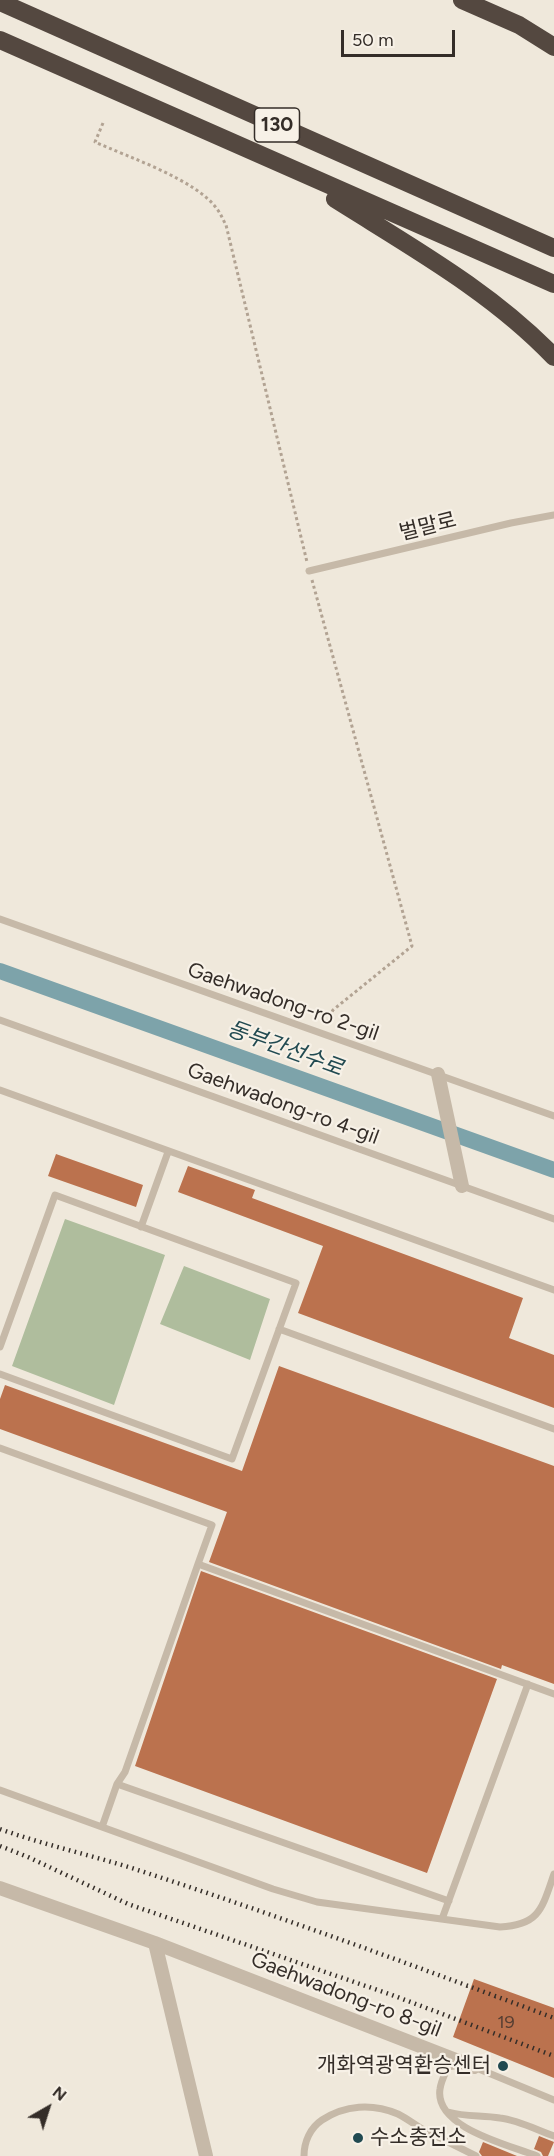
<!DOCTYPE html>
<html>
<head>
<meta charset="utf-8">
<style>
	body { margin:0 }
	#map { position:relative; width:554px; height:2156px; overflow:hidden; background:#efe8db; font-family:Figtree,sans-serif }
	canvas { display:block }
	.north { position:absolute; left:18px; top:2078px; width:60px; height:60px; -webkit-text-stroke:4px #f7f1e7; paint-order:stroke; rotate:39deg; font-size:16px; font-weight:700; line-height:24px; text-align:center; color:#342d28 }
	.north::after { content:''; display:block; margin:auto; width:21px; height:27px; background:#342d28; clip-path:polygon(50% 0,100% 100%,50% 72%,0 100%) }
	.scale { position:absolute; left:341px; top:30px; width:114px; height:27px; box-sizing:border-box; border:3px solid #342d28; border-top:0; padding-left:8px; font-size:18px; line-height:21px; white-space:nowrap; color:#342d28; -webkit-text-stroke:4px #f7f1e7; paint-order:stroke }
</style>
</head>
<body>
<div id="map">
<canvas width="554" height="2156"></canvas>
<div class="north">N</div>
<div class="scale">50 m</div>
</div>
<script>
const context = document.querySelector('canvas').getContext('2d');
context.lineJoin = 'round';
function fillPath(path, color) {
  context.fillStyle = color;
  context.fill(path, 'evenodd');
}
function strokePath(path, color, width, dash) {
  context.strokeStyle = color;
  context.lineWidth = width;
  context.lineCap = dash ? 'butt' : 'round';
  context.setLineDash(dash || []);
  context.stroke(path);
}
function drawText(font, color, halo, rows, align = 'center') {
  context.font = font + ' Figtree,"Noto Sans KR",sans-serif';
  context.lineWidth = 4.5;
  context.setLineDash([]);
  context.textBaseline = 'middle';
  context.strokeStyle = halo;
  context.fillStyle = color;
  for (const [text, x, y, turn = 0] of rows) {
    context.save();
    context.translate(x, y);
    context.rotate((+turn || 0) * Math.PI / 180);
    context.textAlign = isNaN(turn) ? turn : align;
    if (halo) context.strokeText(text, 0, 0);
    context.fillText(text, 0, 0);
    context.restore();
  }
}
fillPath(new Path2D(`
	M65,1219l100,36 -51,150 -102,-39z
	M184,1266l86,33 -20,61 -90,-36z`), '#afbd9d');
strokePath(new Path2D(`
	M0,971l554,199`), '#7da3aa', 16);
fillPath(new Path2D(`
	M56,1154l87,31 -7,22 -88,-31z
	M188,1166l67,24 -3,8 271,100 -14,40 45,17v53l-256,-95 25,-67 -145,-54z
	M279,1366l275,100v218l-52,-19 -1,4 -292,-107 18,-50 -227,-83v-30l5,-14 237,86z
	M201,1571l296,108 -70,194 -292,-107z
	M474,1979l80,29v70l-101,-41z
	M539,2136l15,6 -6,14h-5l-2,-4 -7,-3z
	M483,2142l34,14h-35l-3,-4z`), '#bb724e');
strokePath(new Path2D(`
	M103,123l-8,19c33,15 102,38 122,67 4,5 6,11 9,16l81,337
	M312,580l100,366 -79,64 -7,15`), '#b2a393', 3, [3, 3]);
strokePath(new Path2D(`
	M309,571l202,-48 43,-8
	M0,919l554,197
	M0,1020l554,199
	M0,1090l554,200
	M141,1227l27,-75
	M279,1329l275,100
	M0,1347l55,-152 241,88 -64,176 -232,-85
	M0,1448l212,77 -14,39 356,130
	M117,1784l332,117
	M0,1790l273,99 44,13 183,25c40,-2 42,-19 54,-53
	M102,1827l15,-43 8,-12 73,-208
	M442,1919l86,-235
	M459,2065l-11,2c-3,7 -7,14 -8,22 -6,39 70,56 97,67
	M474,2067l80,33
	M448,2112c18,5 34,3 52,6 18,2 37,12 54,18
	M304,2156c0,-14 6,-28 18,-36 23,-15 50,-17 76,-6 8,4 16,10 24,15 18,9 36,18 54,27`), '#c6b9a8', 7);
strokePath(new Path2D(`
	M438,1074l24,112
	M0,1888l155,55 319,124
	M155,1943l51,213`), '#c6b9a8', 14);
strokePath(new Path2D(`
	M462,0l57,25 35,22
	M0,2l554,246
	M0,40l554,244
	M335,199c76,48 157,93 219,158`), '#544840', 18);
strokePath(new Path2D(`
	M0,1829c47,17 96,27 144,43 138,45 274,95 410,146
	M0,1846l28,11 100,47 264,91 162,61`), '#342d28', 4.5, [1.5, 4.5]);
for (const [x, y, r, color] of [
	[503,2066,6,"#214a51"],
	[358,2138,6,"#214a51"]
]) {
  const dot = new Path2D();
  dot.arc(x, y, r, 0, 2 * Math.PI);
  context.fillStyle = color;
  context.fill(dot);
  strokePath(dot, '#f7f1e7', 2);
}
drawText('18px', '#563e32', null, [
	["19",506,2023]
]);
for (const [x, y, w] of [
	[277,125,45]
]) {
  const box = new Path2D();
  box.roundRect(x - w / 2, y - 17, w, 34, 4.5);
  context.fillStyle = '#f7f1e7';
  context.fill(box);
  strokePath(box, '#342d28', 1.5);
}
drawText('bold 20px', '#342d28', null, [
	["130",277,125]
]);
drawText('21px', '#342d28', '#f7f1e7', [
	["벌말로",428,527,-14],
	["Gaehwadong-ro 2-gil",283,1002,19],
	["Gaehwadong-ro 4-gil",283,1104,20],
	["Gaehwadong-ro 8-gil",346,1995,21]
]);
drawText('21px', '#342d28', '#f7f1e7', [
	["개화역광역환승센터",491,2066],
	["수소충전소",370,2138,"left"]
], 'right');
drawText('italic 22px', '#214a51', '#f7f1e7', [
	["동부간선수로",285,1049,20]
]);
</script>
</body>
</html>
